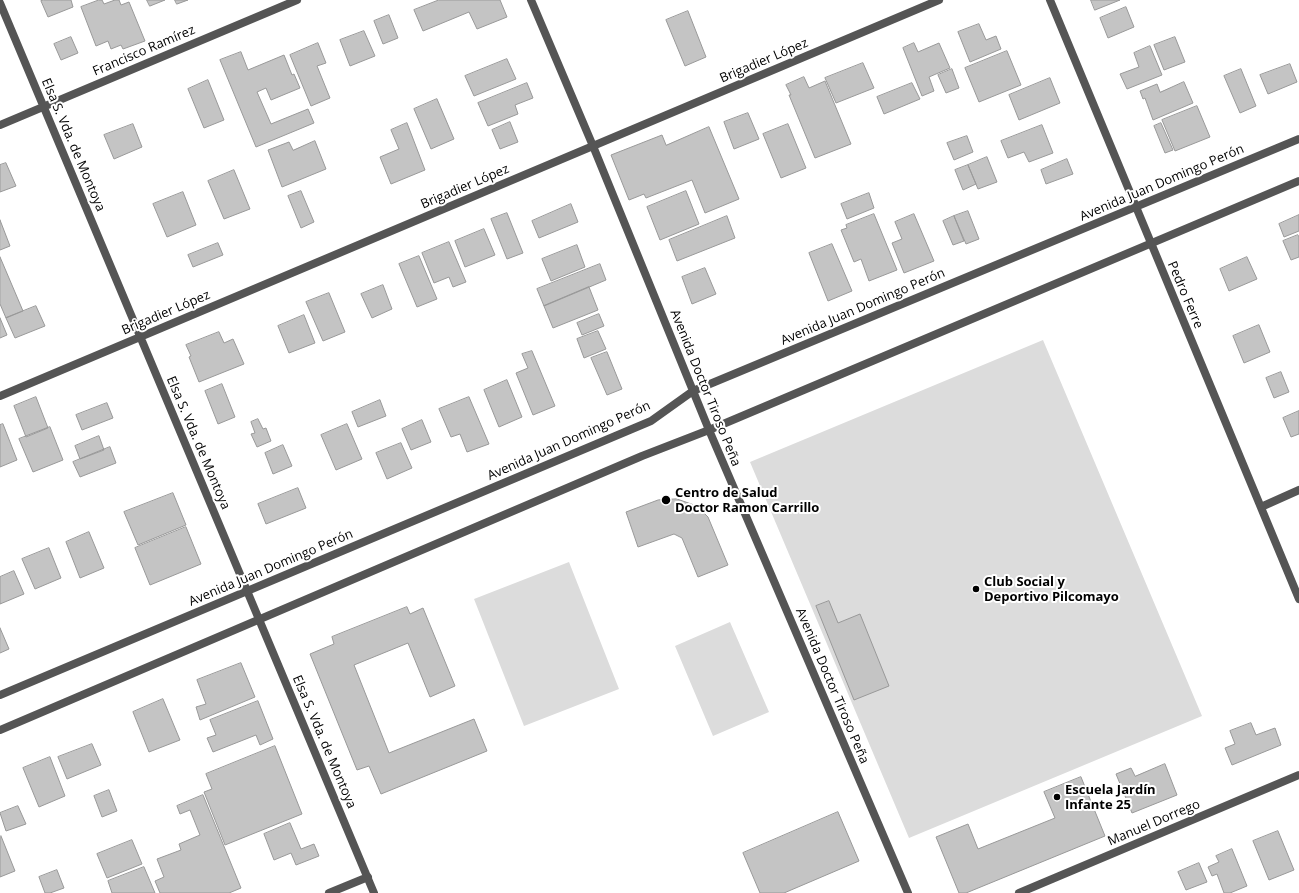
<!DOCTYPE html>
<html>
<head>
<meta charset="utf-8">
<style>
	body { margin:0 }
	canvas { display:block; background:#fff }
</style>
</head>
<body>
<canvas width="1299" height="893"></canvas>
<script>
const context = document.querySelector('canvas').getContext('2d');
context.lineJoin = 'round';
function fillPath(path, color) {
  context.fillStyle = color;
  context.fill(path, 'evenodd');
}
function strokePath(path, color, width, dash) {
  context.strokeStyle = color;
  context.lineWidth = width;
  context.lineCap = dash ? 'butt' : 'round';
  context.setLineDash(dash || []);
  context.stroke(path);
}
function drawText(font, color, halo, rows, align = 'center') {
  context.font = font + ' "Open Sans",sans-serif';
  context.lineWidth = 4;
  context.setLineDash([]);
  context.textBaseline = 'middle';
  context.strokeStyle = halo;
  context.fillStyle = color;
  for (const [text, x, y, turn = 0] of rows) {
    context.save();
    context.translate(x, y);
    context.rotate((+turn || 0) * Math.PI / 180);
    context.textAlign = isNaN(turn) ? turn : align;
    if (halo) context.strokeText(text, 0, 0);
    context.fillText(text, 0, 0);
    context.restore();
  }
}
fillPath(new Path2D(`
	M1043,340l159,376 -293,122 -159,-376z
	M569,562l50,127 -95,37 -50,-127z
	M730,622l39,90 -56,24 -38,-90z`), '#dcdcdc');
const building = new Path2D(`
	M44,0h27l2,7 -25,10 -7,-16z
	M99,0h3l2,4 11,-4h4l2,5 8,-3 16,39 -22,8 -2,-4 -10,4 -3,-8 -12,5 -15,-39z
	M147,0h18l-15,6z
	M175,0h13l-11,4z
	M439,0h61l7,17 -30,12 -8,-17 -46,19 -9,-21z
	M1091,0h29l-25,10z
	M1126,7l8,20 -26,11 -8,-20z
	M688,11l18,46 -21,9 -19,-46z
	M389,15l9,23 -15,6 -9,-23z
	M979,24l7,16 10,-4 5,13 -31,13 -12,-30z
	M364,31l11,25 -25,10 -10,-26z
	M71,37l7,16 -17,7 -7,-16z
	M1175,37l10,25 -21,8 -10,-25z
	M318,43l8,20 -9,3 13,32 -19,8 -21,-51z
	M914,43l4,9 21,-9 11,25 -21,9 5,14 -12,5 -19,-48z
	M1150,46l12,29 -35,14 -7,-15 19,-7 -5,-14z
	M1007,51l14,34 -42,17 -14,-34z
	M241,52l7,18 36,-15 8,20 2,-1 6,14 -29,12 -5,-12 -9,4 14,32 37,-15 6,14 -58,24 -36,-87z
	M507,59l9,20 -42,17 -9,-20z
	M863,63l11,25 -38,15 -11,-25z
	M1290,64l7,18 -29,12 -8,-19z
	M952,69l7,19 -13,5 -8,-18z
	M1241,69l15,37 -16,7 -16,-37z
	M804,77l5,11 16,-7 26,63 -36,14 -26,-63h2l-5,-10z
	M1050,78l10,25 -41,17 -10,-25z
	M208,80l16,40 -20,8 -16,-39z
	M1184,82l9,21 -40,17 -8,-22 -2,1 -3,-8 17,-7 3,8z
	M527,83l6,15 -18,7 3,9 -30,12 -10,-23z
	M912,83l8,16 -36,15 -7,-17z
	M437,99l17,40 -23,10 -17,-40z
	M1197,106l13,31 -35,14 -13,-31z
	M748,113l11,26 -25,10 -10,-27z
	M510,122l8,20 -18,7 -8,-19z
	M407,123l18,47 -34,14 -11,-27 19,-8 -8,-19z
	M1161,123l12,27 -8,3 -11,-27z
	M133,124l9,23 -28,12 -10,-24z
	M788,124l18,44 -25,10 -18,-44z
	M1042,125l11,28 -24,9 -5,-10 -16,6 -7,-17z
	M709,127l30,72 -34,14 -13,-33 -46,18 -2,-4 -15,6 -18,-45 51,-20 4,10z
	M967,136l6,16 -19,8 -7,-17z
	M315,141l11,28 -44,18 -14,-37 21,-8 4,8z
	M987,157l10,25 -19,7 -10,-24z
	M1067,159l6,15 -27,10 -5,-14z
	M6,163l10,23 -16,6v-27z
	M968,165l8,19 -13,6 -8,-20z
	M234,170l16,39 -26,10 -16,-38z
	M301,191l13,31 -13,6 -13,-32z
	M686,191l13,33 -39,16 -13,-33z
	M183,192l13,33 -29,12 -14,-33z
	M869,193l5,15 -27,11 -6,-15z
	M571,204l7,18 -39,16 -7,-17z
	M968,211l11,28 -13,5 -12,-28z
	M507,213l16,40 -16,6 -16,-40z
	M874,214l23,56 -28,11 -8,-22 -7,3 -13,-32 6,-2 -1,-3z
	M914,214l20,47 -30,12 -12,-30 10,-4 -7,-17z
	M1299,215v16l-15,6 -5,-13z
	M727,216l8,22 -58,23 -8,-21z
	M954,216l10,25 -11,4 -10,-24z
	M0,220l10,26 -10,4z
	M484,229l11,26 -30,12 -10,-26z
	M1298,235l1,2v20l-8,3 -8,-19z
	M449,242l17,40 -13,5 -4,-10 -15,6 -12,-30z
	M218,243l5,12 -30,12 -5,-12z
	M832,244l20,47 -24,10 -19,-48z
	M577,245l8,22 -34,14 -9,-22z
	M419,256l18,43 -20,8 -18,-43z
	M0,257l23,54 -17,7 -6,-14z
	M1247,257l10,22 -28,12 -9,-22z
	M600,264l6,16 -62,26 -7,-17z
	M705,268l11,26 -24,10 -10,-27z
	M383,285l9,24 -20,9 -11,-24z
	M589,287l9,23 -45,18 -9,-22z
	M329,293l16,39 -22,9 -17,-39z
	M36,306l9,20 -30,12 -9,-20z
	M599,314l5,12 -22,9 -5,-12z
	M304,315l11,28 -26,10 -11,-27z
	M0,318l7,17 -7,3z
	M1259,325l11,27 -26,11 -11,-27z
	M598,331l8,18 -22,9 -7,-19z
	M219,332l5,11 9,-4 11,25 -45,18 -10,-25 2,-1 -5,-11z
	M532,351l23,55 -22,9 -17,-42 12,-5 -6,-14z
	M607,352l15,37 -15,6 -16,-37z
	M1281,372l8,20 -15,6 -8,-20z
	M507,380l15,37 -23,10 -15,-37z
	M222,384l13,33 -17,7 -13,-33z
	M36,397l12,31 -22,9 -12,-31z
	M469,397l20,47 -22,8 -7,-18 -9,3 -12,-28z
	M380,400l6,16 -28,11 -6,-15z
	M107,403l6,15 -31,12 -6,-15z
	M1299,411v23l-8,3 -8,-19z
	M258,419l5,10 3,-1 5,13 -14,6 -6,-13 4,-1 -4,-11z
	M422,420l9,22 -20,8 -9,-21z
	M3,424l14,36 -17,7v-42z
	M347,424l15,35 -26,11 -15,-35z
	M50,427l13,33 -30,12 -14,-33z
	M99,436l5,14 -24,9 -5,-13z
	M401,443l11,25 -25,11 -11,-26z
	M283,445l9,21 -19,8 -8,-21z
	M110,447l6,16 -36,14 -7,-15z
	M298,488l8,20 -40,16 -8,-20z
	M173,493l13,32 -48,20 -14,-33z
	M677,499l20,7 11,11 20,48 -30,12 -16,-39 -8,-4 -36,13 -12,-35 32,-12z
	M186,527l15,37 -51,21 -15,-37z
	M89,532l15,36 -24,10 -14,-36z
	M49,548l12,30 -26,11 -13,-30z
	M14,571l10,23 -24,10v-27z
	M829,601l9,22 22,-9 29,72 -35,14 -38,-94z
	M407,607l3,7 13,-6 32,78 -25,11 -22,-54 -54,22 35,88 85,-34 13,32 -106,43 -12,-28 -12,4 -47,-116 24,-10 -2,-7z
	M0,628l9,21 -9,4z
	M241,663l14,34 -55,23 -4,-13 10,-3 -9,-24z
	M163,699l17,41 -31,12 -16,-40z
	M258,701l15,38 -13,6 -4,-10 -43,17 -6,-14 9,-3 -6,-15z
	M1251,723l5,12 19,-7 6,17 -49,20 -7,-17 10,-4 -5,-13z
	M92,744l9,21 -34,14 -9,-22z
	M275,746l27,68 -77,31 -21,-53 8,-3 -6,-15z
	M50,757l15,39 -26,11 -16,-39z
	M1165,764l12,31 -45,18 -16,-39 15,-6 4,8z
	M1081,777l24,59 -139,57h-7l-23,-56 32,-13 10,25 77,-31 -11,-26z
	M109,790l8,21 -15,6 -8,-21z
	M203,795l38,93 -12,5h-69l-5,-12 9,-4 -7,-18 24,-9 -2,-6 21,-9 -10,-25 -10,4 -3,-8z
	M18,806l8,18 -20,7 -6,-18z
	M838,812l21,49 -75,32h-24l-17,-40z
	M290,823l11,26 13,-5 5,12 -23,9 -5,-12 -17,7 -10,-26z
	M1278,831l16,39 -25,10 -16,-39z
	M1,836l14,35 -15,6v-40z
	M132,840l10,24 -35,14 -10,-24z
	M1232,849l15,37 -17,7h-6l-7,-19 -5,2 -4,-9 11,-5 -3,-6z
	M1199,863l8,19 -21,8 -8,-18z
	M144,867l11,26h-43l-4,-12z
	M57,870l7,18 -14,5h-5l-6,-16z`);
fillPath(building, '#c4c4c4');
strokePath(building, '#999', 1);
strokePath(new Path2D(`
	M1050,0l249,599
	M0,3l374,890
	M0,125l297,-125
	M0,396l939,-396
	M1261,507l38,-17
	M329,893l39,-16
	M1019,893l280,-118`), '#555', 8);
strokePath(new Path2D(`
	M531,0l62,146 116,284 199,463
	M0,695l651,-274 42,-30 606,-252
	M0,730l642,-274 67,-26 590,-249`), '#555', 8);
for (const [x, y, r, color] of [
	[666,500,5,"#000"],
	[976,589,4,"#000"],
	[1057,797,4,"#000"]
]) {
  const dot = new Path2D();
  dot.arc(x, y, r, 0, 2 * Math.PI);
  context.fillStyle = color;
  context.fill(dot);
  strokePath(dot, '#fff', 1.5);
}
drawText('13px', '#000', '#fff', [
	["Francisco Ramírez",144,51,-23],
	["Brigadier López",764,61,-23],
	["Elsa S. Vda. de Montoya",73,145,67],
	["Avenida Juan Domingo Perón",1162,183,-23],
	["Brigadier López",465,187,-23],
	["Pedro Ferre",1185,295,67],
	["Avenida Juan Domingo Perón",863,307,-23],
	["Brigadier López",166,313,-23],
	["Avenida Doctor Tiroso Peña",705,388,68],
	["Avenida Juan Domingo Perón",569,441,-24],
	["Elsa S. Vda. de Montoya",198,443,67],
	["Avenida Juan Domingo Perón",271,568,-23],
	["Avenida Doctor Tiroso Peña",832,686,67],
	["Elsa S. Vda. de Montoya",324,742,67],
	["Manuel Dorrego",1154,823,-23]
]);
drawText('bold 13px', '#000', '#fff', [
	["Centro de Salud",675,493],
	["Doctor Ramon Carrillo",675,508],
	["Club Social y",984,582],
	["Deportivo Pilcomayo",984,597],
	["Escuela Jardín",1065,790],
	["Infante 25",1065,805]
], 'left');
</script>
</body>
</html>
